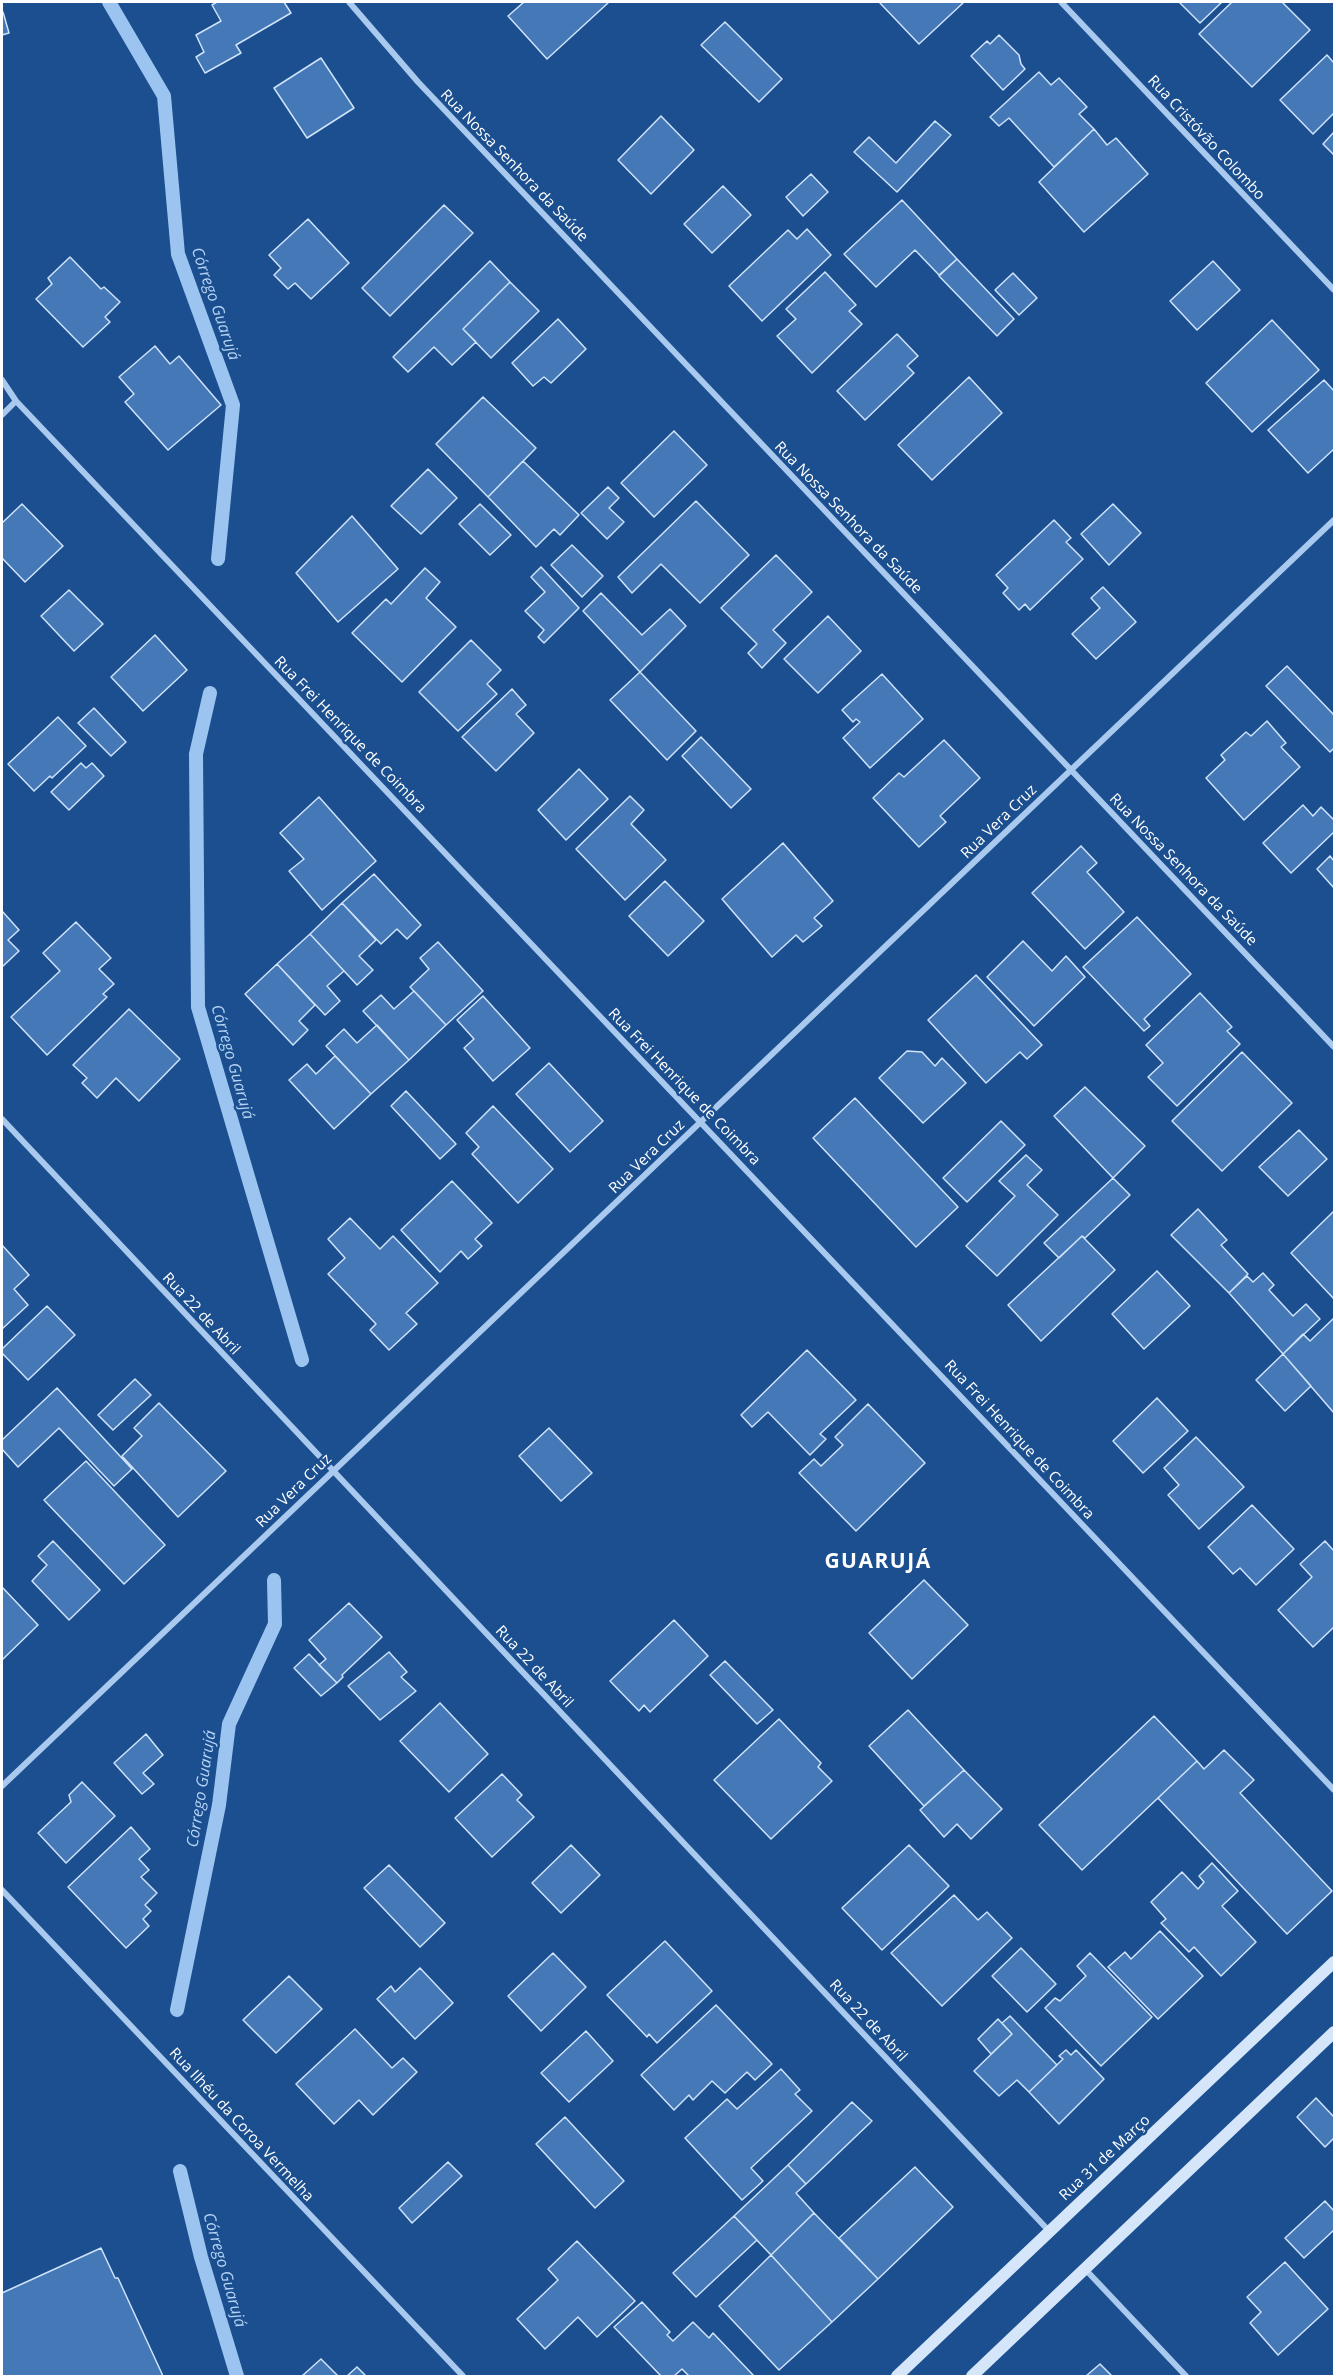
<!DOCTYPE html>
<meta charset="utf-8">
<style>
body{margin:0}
#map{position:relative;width:1336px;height:2378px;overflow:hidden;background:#1b4f8f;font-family:"Open Sans",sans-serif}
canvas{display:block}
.frame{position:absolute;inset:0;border:3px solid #fff;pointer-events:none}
</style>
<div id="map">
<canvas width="1336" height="2378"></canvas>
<div class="frame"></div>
</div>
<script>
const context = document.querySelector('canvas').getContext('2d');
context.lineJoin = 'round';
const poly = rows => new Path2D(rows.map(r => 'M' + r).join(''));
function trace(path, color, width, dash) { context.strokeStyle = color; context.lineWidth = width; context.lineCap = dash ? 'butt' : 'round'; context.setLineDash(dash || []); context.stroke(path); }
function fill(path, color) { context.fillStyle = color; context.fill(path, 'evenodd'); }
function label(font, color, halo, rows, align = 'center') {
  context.font = font + ' "Open Sans",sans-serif'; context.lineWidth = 5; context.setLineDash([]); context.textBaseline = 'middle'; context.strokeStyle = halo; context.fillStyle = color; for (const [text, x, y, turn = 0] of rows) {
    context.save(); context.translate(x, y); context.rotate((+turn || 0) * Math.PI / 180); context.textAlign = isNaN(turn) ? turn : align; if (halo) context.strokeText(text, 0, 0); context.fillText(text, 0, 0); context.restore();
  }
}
trace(poly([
 [109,2,164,96,178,254,233,405,218,559],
 [210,693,196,754,198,1007,302,1360],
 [177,2010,219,1805,229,1724,275,1624,274,1580],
 [180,2171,201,2257,237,2376]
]), '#9cc4f0', 14);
const building = poly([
 [217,2,284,2,291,13,236,45,241,53,205,73,196,57,204,52,196,35,221,21,212,5,217,2],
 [524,2,607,2,608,3,547,59,508,16,524,2],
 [879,2,962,2,963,3,919,44,879,2],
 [1179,2,1222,2,1200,23,1179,2],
 [1232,2,1282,2,1310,30,1252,87,1199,34,1232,2],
 [3,12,9,33,2,35,2,13,3,12],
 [725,22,782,79,759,102,701,45,725,22],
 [999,35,1019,55,1021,64,1025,69,1003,90,971,56,987,41,990,44,999,35],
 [1327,55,1334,63,1334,113,1313,134,1280,100,1327,55],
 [321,58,354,108,307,138,274,88,321,58],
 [1039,72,1051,85,1059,78,1087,107,1079,114,1094,129,1054,167,1009,118,999,126,990,117,1039,72],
 [661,116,694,150,651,194,618,160,661,116],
 [935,121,951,135,897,192,854,152,869,137,896,163,935,121],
 [1094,129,1107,145,1116,138,1148,174,1084,232,1039,182,1094,129],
 [1334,132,1334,155,1323,144,1334,132],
 [811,174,828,192,803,216,786,197,811,174],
 [723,186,751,215,712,253,684,224,723,186],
 [902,200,957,259,939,275,915,250,876,287,844,254,902,200],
 [444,205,473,233,390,316,362,288,444,205],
 [308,219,349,263,311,299,295,283,288,289,274,275,281,268,269,255,308,219],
 [807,229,831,255,762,321,729,286,788,230,797,239,807,229],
 [70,257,101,289,104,287,120,302,105,317,110,322,83,347,36,299,52,284,48,278,70,257],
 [957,259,1014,319,997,336,939,276,957,259],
 [490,261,510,282,463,329,476,342,452,365,434,347,408,372,393,357,490,261],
 [1213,261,1240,290,1197,330,1170,301,1213,261],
 [825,272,856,305,849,311,862,324,812,373,777,336,796,319,786,309,825,272],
 [1013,273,1037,298,1019,315,995,290,1013,273],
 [510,282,539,311,491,358,463,329,510,282],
 [558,319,586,349,551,383,544,377,533,386,512,363,558,319],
 [1272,320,1319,370,1252,432,1206,383,1272,320],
 [897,334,918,356,907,366,914,373,865,420,837,391,897,334],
 [155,346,170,364,179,356,221,405,168,450,125,402,134,394,119,377,155,346],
 [969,377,1002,413,932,480,898,445,969,377],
 [1324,380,1334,391,1334,449,1308,473,1268,430,1324,380],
 [483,397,536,448,488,497,436,444,483,397],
 [674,431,707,465,654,517,621,483,674,431],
 [523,461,579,515,560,535,554,529,536,547,488,497,523,461],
 [428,469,457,498,421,534,391,506,428,469],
 [608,487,619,498,609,508,624,522,607,539,581,513,608,487],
 [696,501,749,555,700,603,661,564,632,593,618,577,696,501],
 [22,504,63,546,25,582,2,558,2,523,22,504],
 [480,504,511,535,490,555,459,524,480,504],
 [1113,504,1141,533,1109,565,1081,534,1113,504],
 [352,516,398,569,338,622,296,573,352,516],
 [1054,520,1071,538,1066,542,1083,559,1030,610,1025,604,1019,610,1003,593,1008,588,996,575,1054,520],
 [572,545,603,576,582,597,551,565,572,545],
 [776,555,812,592,773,630,786,643,762,668,748,653,757,644,721,608,776,555],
 [541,567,579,608,544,643,538,637,544,630,525,611,545,592,531,577,541,567],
 [425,568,440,582,426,598,456,627,402,682,352,633,386,599,391,604,425,568],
 [1103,587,1136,622,1096,659,1072,634,1100,608,1091,598,1103,587],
 [69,590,103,624,74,651,41,616,69,590],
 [601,593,642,635,670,609,686,626,640,672,583,611,601,593],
 [828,616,861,651,818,693,784,659,828,616],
 [155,635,187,670,143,711,111,677,155,635],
 [471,640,501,670,487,684,497,694,458,731,419,692,471,640],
 [1287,666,1334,715,1334,748,1330,752,1266,686,1287,666],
 [640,672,696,731,667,760,610,700,640,672],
 [882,674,923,719,870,768,843,738,860,722,856,719,853,722,842,710,882,674],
 [512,689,526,705,516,714,534,733,496,771,462,737,512,689],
 [94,708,126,742,111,756,78,723,94,708],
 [58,717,86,746,52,778,50,776,34,791,8,764,58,717],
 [1267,721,1286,743,1281,747,1300,767,1244,820,1206,778,1225,760,1221,755,1246,732,1251,736,1267,721],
 [701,737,751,789,731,808,682,756,701,737],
 [944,740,980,778,940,816,946,822,919,847,873,798,899,773,904,777,944,740],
 [81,763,86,768,92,763,104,776,69,810,51,792,81,763],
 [579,769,608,799,566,840,538,810,579,769],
 [630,796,644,810,631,824,666,860,625,900,576,849,630,796],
 [319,797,376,861,322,910,289,871,304,859,280,833,319,797],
 [1303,805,1313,816,1321,807,1334,820,1334,832,1291,873,1263,843,1303,805],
 [783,843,833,901,814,918,822,926,803,942,796,935,772,957,722,899,783,843],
 [1081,846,1097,863,1087,872,1124,912,1085,949,1032,893,1081,846],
 [1330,856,1334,861,1334,888,1317,869,1330,856],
 [374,874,421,925,407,939,397,929,381,944,342,903,374,874],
 [665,881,704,921,668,956,629,916,665,881],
 [342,903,376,940,359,956,373,970,357,985,310,934,342,903],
 [2,911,19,930,8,940,19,951,2,967,2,911],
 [1137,917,1191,974,1144,1019,1150,1026,1144,1031,1083,967,1137,917],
 [76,922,111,958,99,969,114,984,103,994,107,997,47,1055,11,1017,60,971,43,953,76,922],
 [310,934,344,971,327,986,340,1001,325,1015,277,964,310,934],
 [1023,941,1052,971,1066,956,1085,977,1034,1026,987,977,1023,941],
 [438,942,483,991,446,1025,410,987,429,969,420,958,438,942],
 [277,964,315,1005,299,1021,308,1030,293,1045,245,994,277,964],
 [976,975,1042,1045,1027,1059,1020,1052,986,1083,928,1020,976,975],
 [414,991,446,1025,409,1060,363,1011,381,995,394,1009,414,991],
 [1200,993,1232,1027,1227,1031,1240,1044,1177,1106,1148,1077,1163,1063,1146,1045,1200,993],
 [483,996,530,1048,493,1081,464,1048,474,1039,457,1020,483,996],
 [129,1009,180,1059,139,1101,116,1078,97,1098,82,1083,87,1078,73,1065,129,1009],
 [377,1025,409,1060,371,1094,326,1046,344,1029,357,1043,377,1025],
 [907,1051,922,1052,935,1066,942,1058,966,1083,923,1123,879,1078,907,1051],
 [1242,1052,1292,1103,1222,1171,1172,1121,1242,1052],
 [335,1056,371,1094,334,1129,289,1080,307,1064,316,1074,335,1056],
 [549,1063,603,1121,570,1152,516,1094,549,1063],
 [1085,1087,1145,1146,1113,1178,1054,1116,1085,1087],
 [406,1091,456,1144,440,1159,391,1106,406,1091],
 [855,1098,958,1207,916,1247,813,1138,855,1098],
 [493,1106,553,1169,518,1203,472,1154,479,1147,466,1133,493,1106],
 [1001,1121,1025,1145,967,1202,943,1178,1001,1121],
 [1299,1130,1327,1159,1288,1196,1259,1167,1299,1130],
 [1026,1155,1042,1170,1027,1185,1058,1215,997,1276,966,1246,1015,1196,999,1181,1026,1155],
 [1113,1178,1130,1195,1085,1238,1082,1236,1059,1258,1044,1243,1113,1178],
 [452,1181,492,1223,475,1239,482,1246,468,1259,461,1251,440,1272,401,1230,452,1181],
 [1198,1209,1227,1240,1221,1245,1248,1274,1229,1293,1171,1235,1198,1209],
 [1334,1211,1334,1299,1291,1253,1334,1211],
 [350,1218,380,1249,393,1236,438,1283,406,1313,417,1324,389,1350,370,1330,376,1324,328,1274,345,1258,328,1239,350,1218],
 [1082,1236,1115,1270,1041,1341,1008,1305,1082,1236],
 [2,1245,29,1275,14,1289,28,1305,2,1329,2,1245],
 [1157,1271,1190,1306,1144,1349,1112,1314,1157,1271],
 [1263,1273,1274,1285,1269,1290,1293,1316,1306,1304,1320,1319,1283,1354,1229,1293,1247,1276,1253,1282,1263,1273],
 [47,1306,75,1335,28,1380,2,1353,2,1349,47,1306],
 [1334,1318,1334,1413,1283,1354,1303,1334,1310,1341,1334,1318],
 [807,1350,856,1400,820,1434,826,1439,810,1455,768,1412,752,1427,741,1415,807,1350],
 [1283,1354,1311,1386,1285,1411,1256,1380,1283,1354],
 [135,1379,151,1395,113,1430,98,1415,135,1379],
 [57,1388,132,1469,114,1486,59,1428,18,1467,2,1449,2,1440,57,1388],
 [1157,1398,1188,1431,1143,1473,1113,1441,1157,1398],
 [159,1403,226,1471,178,1517,122,1456,142,1436,134,1428,159,1403],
 [868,1404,925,1463,856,1531,799,1473,814,1459,821,1466,843,1445,835,1437,868,1404],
 [549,1428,592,1473,561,1501,519,1456,549,1428],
 [1196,1437,1244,1487,1199,1529,1168,1495,1179,1485,1164,1468,1196,1437],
 [86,1461,165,1545,124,1584,44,1500,86,1461],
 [1252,1505,1294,1549,1256,1585,1240,1568,1233,1574,1208,1547,1252,1505],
 [53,1541,100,1590,69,1620,32,1581,47,1565,38,1556,53,1541],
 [1325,1541,1334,1551,1334,1627,1313,1647,1278,1610,1312,1577,1300,1564,1325,1541],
 [924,1580,968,1625,912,1679,869,1633,924,1580],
 [2,1587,38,1625,2,1660,2,1587],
 [349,1603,382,1637,342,1675,343,1677,337,1683,319,1665,326,1659,309,1640,349,1603],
 [674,1620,708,1656,650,1712,644,1705,639,1711,610,1681,674,1620],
 [389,1652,407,1672,401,1677,416,1691,380,1720,348,1686,389,1652],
 [309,1654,337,1683,321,1696,294,1668,309,1654],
 [725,1661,773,1710,757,1724,710,1675,725,1661],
 [440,1703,488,1754,449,1792,400,1741,440,1703],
 [908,1710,964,1770,924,1806,869,1746,908,1710],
 [1154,1716,1197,1761,1082,1870,1039,1825,1154,1716],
 [779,1719,821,1763,818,1767,832,1781,771,1839,714,1780,779,1719],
 [146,1734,163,1755,143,1773,154,1784,142,1794,114,1763,146,1734],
 [1224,1750,1254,1780,1240,1793,1332,1891,1287,1934,1158,1798,1197,1761,1204,1769,1224,1750],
 [964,1770,1002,1809,971,1839,957,1824,944,1837,920,1810,964,1770],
 [502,1774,522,1795,517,1800,534,1817,492,1857,455,1818,502,1774],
 [82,1782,115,1816,66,1863,38,1833,71,1802,69,1795,82,1782],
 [131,1827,150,1849,139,1859,149,1870,141,1877,157,1893,145,1905,151,1911,143,1919,149,1926,126,1948,68,1887,131,1827],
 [571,1845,600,1875,561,1913,532,1883,571,1845],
 [909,1845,949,1886,882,1950,842,1908,909,1845],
 [1212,1863,1238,1891,1222,1906,1256,1942,1221,1976,1194,1947,1189,1952,1161,1923,1166,1919,1151,1902,1182,1872,1198,1889,1204,1882,1199,1876,1212,1863],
 [389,1865,445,1923,420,1947,364,1888,389,1865],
 [954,1895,978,1920,987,1912,1012,1938,942,2006,891,1953,954,1895],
 [1160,1931,1203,1976,1158,2019,1108,1967,1125,1952,1131,1959,1160,1931],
 [665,1941,712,1991,657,2043,649,2034,647,2037,607,1995,665,1941],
 [1021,1948,1056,1984,1027,2012,992,1976,1021,1948],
 [553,1953,586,1987,541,2031,508,1996,553,1953],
 [1090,1953,1152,2017,1101,2066,1045,2008,1055,1998,1060,2001,1086,1976,1077,1966,1090,1953],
 [420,1968,453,2003,415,2039,377,1999,391,1986,395,1992,420,1968],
 [289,1976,322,2009,276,2053,243,2020,289,1976],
 [716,2005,772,2064,755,2080,747,2072,725,2093,712,2081,693,2100,689,2095,674,2110,641,2075,716,2005],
 [1010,2016,1057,2065,1029,2092,1017,2080,999,2096,974,2071,1012,2034,1002,2023,1010,2016],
 [998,2019,1012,2034,991,2054,978,2039,998,2019],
 [355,2029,392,2068,403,2058,417,2072,373,2115,359,2100,334,2124,296,2084,355,2029],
 [586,2031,613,2061,569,2102,541,2073,586,2031],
 [1066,2050,1071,2055,1076,2050,1104,2079,1059,2124,1029,2092,1063,2059,1059,2056,1066,2050],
 [781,2069,800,2090,795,2094,812,2111,751,2168,763,2181,742,2200,685,2138,727,2099,737,2109,781,2069],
 [1316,2098,1334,2117,1334,2138,1325,2147,1297,2117,1316,2098],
 [852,2102,872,2121,806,2184,788,2165,852,2102],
 [565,2117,624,2181,595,2208,536,2144,565,2117],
 [448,2162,462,2176,412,2223,399,2208,448,2162],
 [788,2165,806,2184,796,2193,814,2213,771,2255,734,2216,788,2165],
 [915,2167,953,2207,878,2279,839,2238,915,2167],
 [1325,2201,1334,2211,1334,2230,1304,2258,1285,2238,1325,2201],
 [814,2213,878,2279,832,2322,771,2255,814,2213],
 [734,2216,757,2240,696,2297,673,2273,734,2216],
 [577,2241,635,2301,597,2337,578,2317,545,2349,517,2319,558,2280,548,2269,577,2241],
 [101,2248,115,2278,118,2278,163,2376,2,2376,2,2293,101,2248],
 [771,2255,832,2322,779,2370,719,2306,771,2255],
 [1285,2262,1328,2309,1278,2355,1250,2323,1261,2312,1247,2297,1285,2262],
 [642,2302,670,2332,667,2335,673,2341,693,2322,709,2338,713,2333,754,2376,689,2376,682,2369,674,2376,661,2376,614,2327,642,2302],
 [321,2359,338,2376,302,2376,321,2359],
 [1100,2364,1112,2376,1086,2376,1100,2364],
 [357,2367,366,2376,347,2376,357,2367]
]);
fill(building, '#4478b7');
trace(building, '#cfe3fa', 1.5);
trace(poly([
 [349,2,418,82,1334,1047],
 [1061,2,1334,290],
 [2,380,16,401,1334,1790],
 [2,415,16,401],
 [2,1119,1050,2232],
 [2,1786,1334,520],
 [2,1890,463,2376],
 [1085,2269,1186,2376]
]), '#a9c9ee', 6);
trace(poly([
 [897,2376,1334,1962],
 [972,2376,1334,2032]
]), '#d6e6fa', 12);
label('15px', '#fff', '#1b4f8f', [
 ["Rua Cristóvão Colombo",1206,138,47],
 ["Rua Nossa Senhora da Saúde",514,166,46],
 ["Rua Nossa Senhora da Saúde",848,518,46],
 ["Rua Frei Henrique de Coimbra",350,735,46],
 ["Rua Vera Cruz",999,822,-44],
 ["Rua Nossa Senhora da Saúde",1183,870,46],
 ["Rua Frei Henrique de Coimbra",684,1087,46],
 ["Rua Vera Cruz",647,1157,-44],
 ["Rua 22 de Abril",201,1314,47],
 ["Rua Frei Henrique de Coimbra",1019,1440,47],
 ["Rua Vera Cruz",294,1491,-44],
 ["Rua 22 de Abril",534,1667,47],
 ["Rua 22 de Abril",868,2021,47],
 ["Rua Ilhéu da Coroa Vermelha",241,2125,47],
 ["Rua 31 de Março",1105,2158,-43]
]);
label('italic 16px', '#b5d3f5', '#1b4f8f', [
 ["Córrego Guarujá",215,304,71],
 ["Córrego Guarujá",232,1062,74],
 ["Córrego Guarujá",202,1789,-81],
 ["Córrego Guarujá",224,2270,74]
]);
context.letterSpacing = '1.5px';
label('bold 21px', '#fff', '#1b4f8f', [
 ["GUARUJÁ",878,1562]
]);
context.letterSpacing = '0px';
</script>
